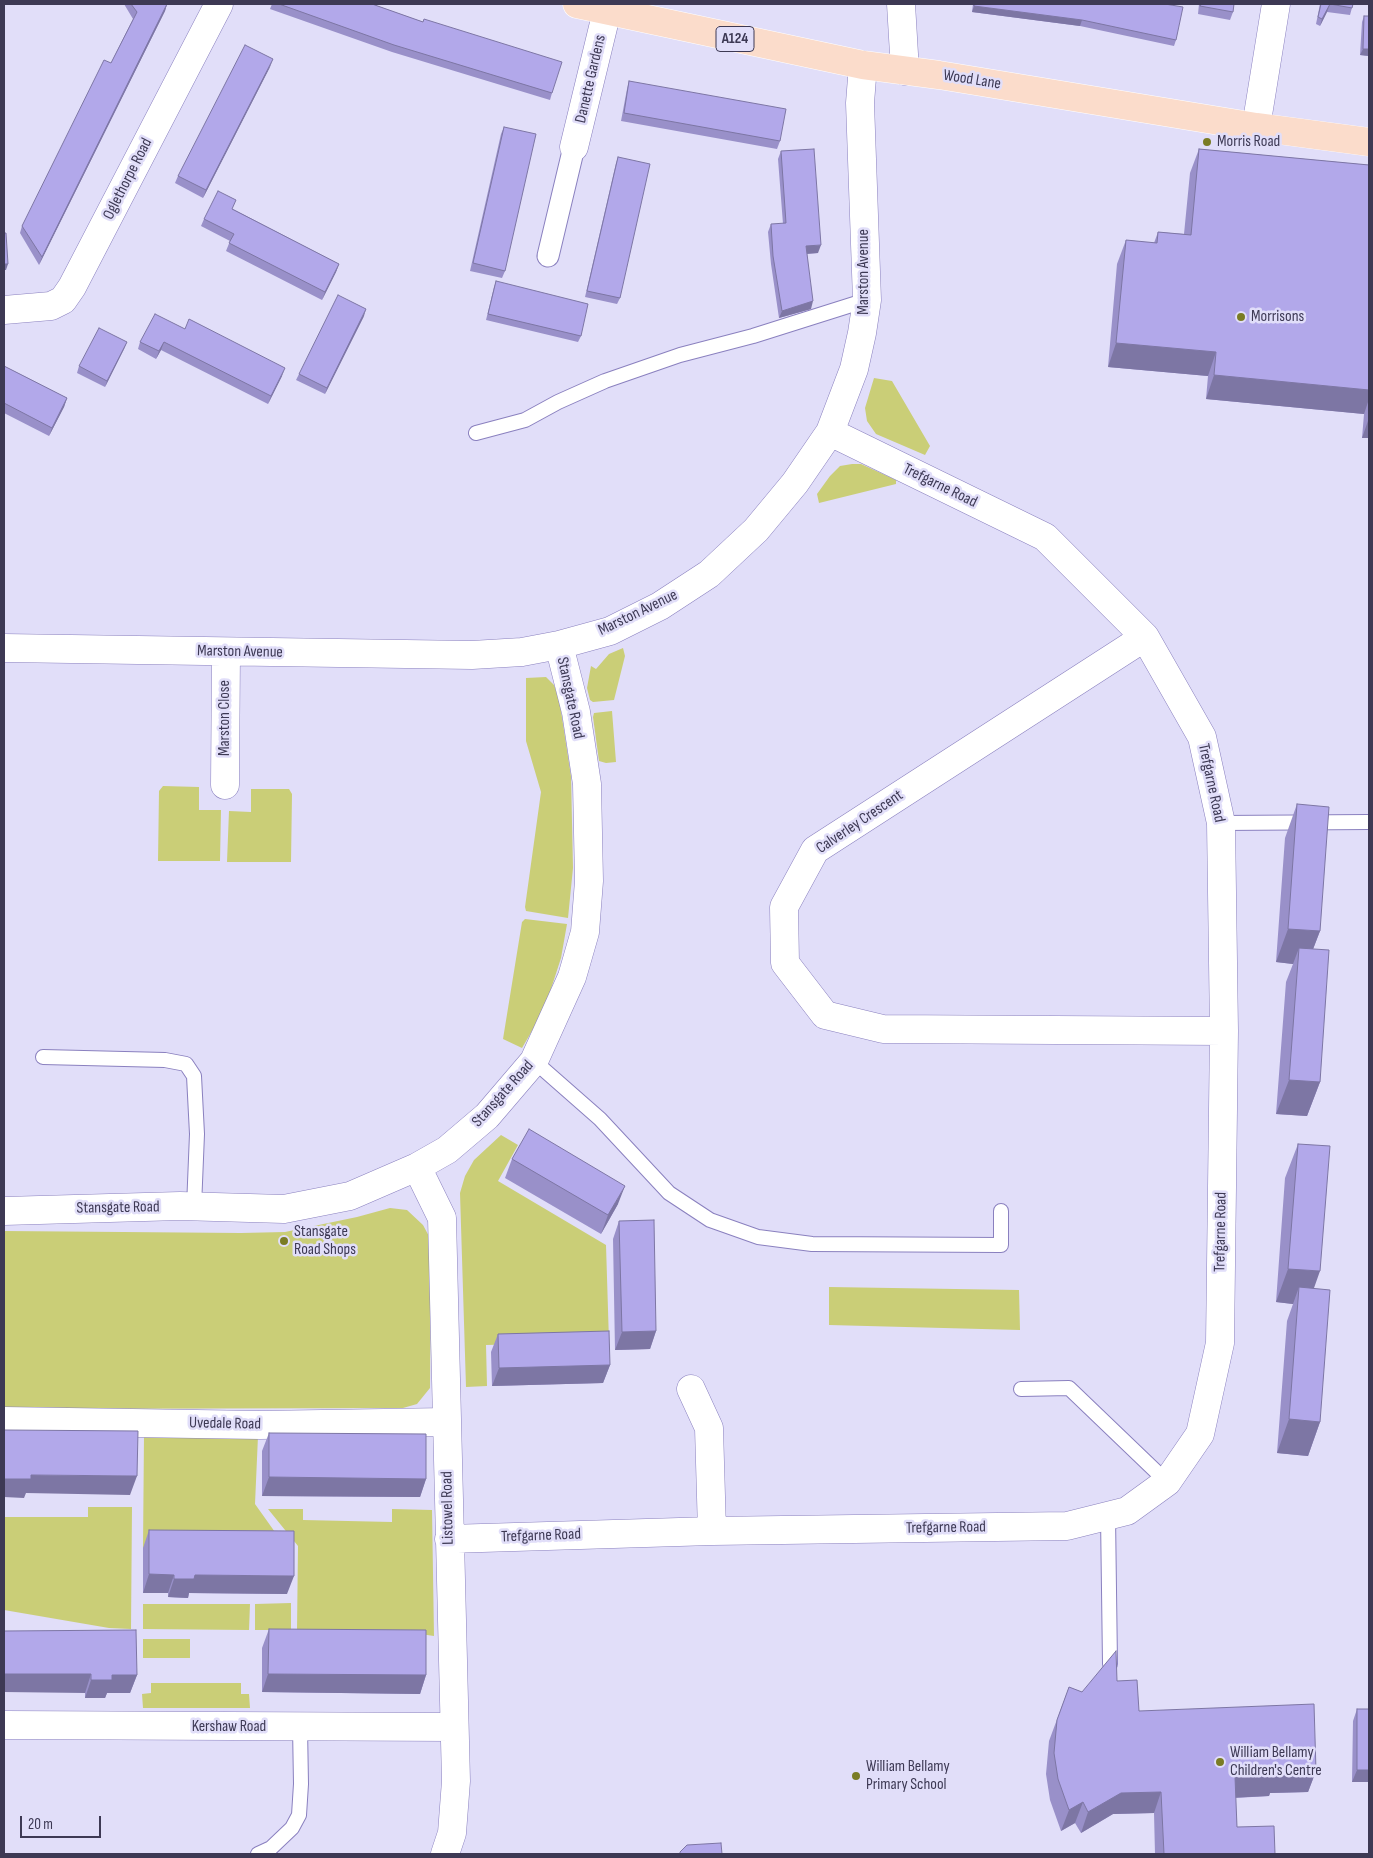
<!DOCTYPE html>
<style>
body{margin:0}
#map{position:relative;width:1373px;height:1858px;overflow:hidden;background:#e1def9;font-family:"Sofia Sans Condensed",sans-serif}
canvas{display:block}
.frame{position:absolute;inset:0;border:5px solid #3d3954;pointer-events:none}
.scale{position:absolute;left:20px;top:1816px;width:81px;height:22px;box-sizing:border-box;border:2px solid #3d3954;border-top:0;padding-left:6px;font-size:15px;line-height:18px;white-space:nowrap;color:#3d3954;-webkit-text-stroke:4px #e1def9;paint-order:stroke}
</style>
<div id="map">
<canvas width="1373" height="1858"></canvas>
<div class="frame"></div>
<div class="scale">20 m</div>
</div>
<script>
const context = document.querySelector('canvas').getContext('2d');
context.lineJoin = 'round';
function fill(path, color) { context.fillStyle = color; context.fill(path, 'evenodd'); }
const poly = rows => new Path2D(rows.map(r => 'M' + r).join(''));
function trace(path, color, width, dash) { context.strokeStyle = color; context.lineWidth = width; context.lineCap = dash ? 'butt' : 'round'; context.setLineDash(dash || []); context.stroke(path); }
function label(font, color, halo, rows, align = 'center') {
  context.font = font + ' "Sofia Sans Condensed",sans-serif'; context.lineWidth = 5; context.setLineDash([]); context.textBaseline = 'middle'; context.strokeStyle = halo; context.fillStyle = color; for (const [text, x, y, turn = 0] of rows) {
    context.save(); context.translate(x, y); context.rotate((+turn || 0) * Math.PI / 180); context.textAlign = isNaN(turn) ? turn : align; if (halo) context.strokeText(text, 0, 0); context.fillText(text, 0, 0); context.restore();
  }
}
fill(poly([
 [874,378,892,381,930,446,925,455,876,434,867,421,865,408],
 [852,464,861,464,896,480,896,484,819,503,817,494,830,476,840,466],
 [623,648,625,656,614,700,593,702,590,700,587,688,591,666,596,669,609,654],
 [546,677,554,685,559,698,571,776,573,868,568,918,526,911,525,907,541,792,526,741,526,678],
 [612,711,616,762,606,763,599,761,593,717,594,713],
 [163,786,199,787,199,810,221,810,220,861,158,861,159,791],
 [251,789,289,789,292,794,291,862,227,862,229,811,251,812],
 [525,919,567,924,561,958,550,992,536,1024,522,1048,503,1039,522,922],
 [501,1135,518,1145,498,1181,606,1245,609,1342,486,1345,487,1386,466,1387,460,1193,465,1176,474,1160],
 [390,1208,407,1210,423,1225,431,1240,430,1388,417,1404,403,1408,4,1409,4,1231,241,1233,285,1232,357,1217],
 [829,1287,1019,1290,1020,1330,829,1325],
 [144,1435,258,1436,255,1504,287,1549,143,1548],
 [88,1507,132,1507,131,1629,109,1628,4,1610,4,1517,88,1517],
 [268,1509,303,1509,303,1520,392,1522,392,1509,432,1510,434,1636,393,1630,297,1630,298,1546],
 [291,1603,291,1630,255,1630,255,1604],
 [143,1604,250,1604,249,1630,143,1629],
 [143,1639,190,1639,190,1658,143,1658],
 [151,1683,241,1683,241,1694,249,1694,250,1708,143,1708,142,1694,151,1693]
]), '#cace77');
const service = poly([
 [476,433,525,420,558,402,605,381,680,355,753,336,867,300],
 [1221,823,1369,822],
 [43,1057,165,1060,186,1064,194,1076,197,1134,194,1207],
 [534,1061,600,1119,669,1193,710,1220,758,1237,812,1244,1001,1245,1001,1211],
 [1021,1389,1069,1388,1167,1482],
 [1108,1516,1110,1664],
 [258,1854,271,1848,292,1828,299,1815,301,1784,300,1727]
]);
const pedestrian = poly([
 [548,256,574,147]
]);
const minor = poly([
 [901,4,905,71],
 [1256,127,1276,4],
 [574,147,607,11],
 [4,310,51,306,63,300,72,287,219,4],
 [1145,637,815,850,784,907,785,963,825,1015,883,1029,1224,1031],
 [4,648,472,655,522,652,559,645,610,631,660,606,709,574,756,530,795,483,830,432,854,369,862,333,867,300,860,103,863,65],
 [225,785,226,652],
 [417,1167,442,1218,456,1781,452,1833,445,1854],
 [4,1211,180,1206,284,1209,350,1196,417,1167,447,1150,487,1116,534,1061,572,977,585,932,589,881,587,784,576,712,559,645],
 [691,1389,709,1428,712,1531],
 [4,1421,260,1425,446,1422],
 [449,1539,712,1531,1067,1526,1127,1511,1167,1482,1200,1434,1220,1343,1224,1031,1221,823,1202,737,1145,637,1045,537,830,432],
 [4,1725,453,1727]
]);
const primary = poly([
 [577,4,863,65,939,75,1256,127,1369,142]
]);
trace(service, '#8a80bf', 16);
trace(pedestrian, '#8a80bf', 23);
trace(minor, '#8a80bf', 29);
trace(primary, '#fff', 29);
trace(service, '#fff', 14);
trace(pedestrian, '#fff', 21);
trace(minor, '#fff', 28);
trace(primary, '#fbdccb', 28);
fill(poly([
 [124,4,167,4,165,11,39,265,20,233,22,226,111,63,133,19],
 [272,4,372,4,423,22,552,93,550,100,392,52,270,9],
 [973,4,1165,4,1176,40,1174,46,1080,26,972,12],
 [1199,4,1234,4,1233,12,1230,20,1198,14],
 [1320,4,1353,4,1350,15,1327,12,1320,26,1316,24],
 [1364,16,1369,16,1369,56,1360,55,1362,22],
 [270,67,203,198,175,183,178,176],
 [629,81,780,141,777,149,621,121,627,89],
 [504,127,505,271,502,278,470,271,501,134],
 [1199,149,1369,165,1369,438,1362,438,1364,414,1206,399,1208,376,1108,367,1117,264,1126,240,1154,243,1158,232,1184,234,1190,173],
 [781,151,818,253,807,254,811,309,779,318,771,264,768,232,771,224,783,224,778,159],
 [618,157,620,298,617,304,585,297,616,163],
 [233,209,339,264,336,272,322,300,226,251,230,241,201,226,204,219],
 [496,281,581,336,578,342,486,320,494,287],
 [364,316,325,394,296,380,299,374],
 [185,329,282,376,268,404,161,350,156,359,138,349,140,342],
 [127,342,124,349,105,387,77,373,79,366],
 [4,366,67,398,64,407,49,436,4,413],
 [1297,804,1320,931,1313,949,1320,1082,1307,1116,1276,1114,1286,982,1293,964,1276,962,1285,838],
 [1298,1144,1314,1289,1320,1422,1308,1456,1277,1453,1287,1321,1293,1304,1276,1302,1285,1178],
 [512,1159,618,1204,601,1234,505,1178],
 [619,1221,656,1331,650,1349,615,1350,613,1239],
 [498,1334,610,1365,603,1383,492,1386,491,1352],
 [269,1433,426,1479,420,1497,262,1496,262,1451],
 [149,1530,287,1594,189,1593,188,1598,168,1597,168,1593,143,1593,143,1548],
 [269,1629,426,1675,420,1694,262,1692,262,1648],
 [4,1631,137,1675,130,1693,107,1693,105,1698,85,1698,85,1693],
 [1117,1681,1139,1711,1316,1771,1308,1792,1270,1793,1269,1796,1235,1798,1237,1827,1275,1854,1155,1854,1154,1813,1113,1814,1081,1833,1075,1823,1061,1831,1050,1800,1046,1774,1049,1741,1069,1687,1082,1692],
 [1357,1709,1369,1709,1369,1782,1352,1782,1353,1721]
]), '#9990c9');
fill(poly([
 [167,4,165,11,39,265,42,257],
 [1330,4,1327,12,1320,26,1322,19],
 [974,6,1082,20,1080,26,972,12],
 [1363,49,1369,49,1369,56,1360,55],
 [273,59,270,67,203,198,206,190],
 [821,245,818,253,803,254,806,246],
 [4,264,8,264,6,270,4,270],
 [339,264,336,272,322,300,325,292],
 [813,301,811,309,779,318,782,311],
 [366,309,364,316,325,394,327,388],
 [127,342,124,349,105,387,107,381],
 [164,342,161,350,156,359,159,351],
 [1116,343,1216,352,1208,376,1108,367],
 [285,368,282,376,268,404,271,396],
 [1214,375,1369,390,1369,399,1364,414,1206,399],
 [67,398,64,407,49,436,52,428],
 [1369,418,1369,438,1362,438],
 [1288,929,1320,931,1307,965,1299,948,1293,964,1276,962],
 [1289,1080,1320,1082,1307,1116,1276,1114],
 [625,1186,618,1204,601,1234,608,1215],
 [1288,1269,1320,1271,1308,1305,1299,1287,1293,1304,1276,1302],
 [656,1331,650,1349,615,1350,622,1332],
 [610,1365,603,1383,492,1386,499,1368],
 [1289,1419,1320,1422,1308,1456,1277,1453],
 [31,1475,137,1476,130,1495,26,1493,24,1498,4,1497,4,1479],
 [269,1477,426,1479,420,1497,262,1496],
 [149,1574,174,1575,168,1593,143,1593],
 [195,1575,294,1576,287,1594,189,1593,188,1598,168,1597,174,1579],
 [4,1674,91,1674,85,1693,4,1692],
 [268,1674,426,1675,420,1694,262,1692],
 [112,1675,137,1675,130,1693,107,1693,105,1698,85,1698,91,1680],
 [1357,1770,1369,1770,1369,1782,1352,1782],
 [1316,1771,1308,1792,1270,1793,1269,1796,1227,1798,1235,1777,1277,1772],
 [1161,1792,1154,1813,1113,1814,1081,1833,1088,1812,1121,1793],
 [1083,1802,1075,1823,1061,1831,1069,1810]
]), '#7d76a4');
const building = poly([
 [131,4,167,4,42,257,22,226,104,60,111,63,137,12,131,4],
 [279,4,372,4,423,22,424,19,562,62,552,93,394,45,279,4],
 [974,4,1165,4,1183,7,1176,40,1082,20,974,6,974,4],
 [1201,4,1234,4,1233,12,1200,6,1201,4],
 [1321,4,1353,4,1352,8,1330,4,1322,19,1318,17,1321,4],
 [1364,16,1369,16,1369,49,1363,49,1364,16],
 [245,45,273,59,206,190,178,176,245,45],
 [629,81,786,109,780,141,624,113,629,81],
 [504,127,536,134,505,271,473,263,504,127],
 [814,149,821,245,806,246,813,301,782,311,773,256,771,224,786,223,781,151,814,149],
 [1199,149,1369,165,1369,390,1214,375,1216,352,1116,343,1126,240,1157,243,1158,232,1191,235,1199,149],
 [618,157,650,164,620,298,587,291,618,157],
 [218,191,236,200,232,209,339,264,325,292,229,243,234,234,204,219,218,191],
 [4,233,6,233,8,264,4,264,4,233],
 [496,281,588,304,581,336,488,314,496,281],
 [338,295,366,309,327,388,299,374,338,295],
 [155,314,185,329,189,319,285,368,271,396,164,342,159,351,140,342,155,314],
 [99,328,127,342,107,381,79,366,99,328],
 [4,366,67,398,52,428,4,403,4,366],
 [1297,804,1329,807,1320,931,1288,929,1297,804],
 [1299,948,1329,950,1320,1082,1289,1080,1299,948],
 [529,1129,625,1186,608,1215,512,1159,529,1129],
 [1298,1144,1330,1146,1320,1271,1288,1269,1298,1144],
 [654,1220,656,1331,622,1332,619,1221,654,1220],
 [1299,1287,1330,1290,1320,1422,1289,1419,1299,1287],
 [609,1331,610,1365,499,1368,498,1334,609,1331],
 [4,1430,138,1431,137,1476,31,1475,31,1479,4,1479,4,1430],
 [269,1433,426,1434,426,1479,269,1477,269,1433],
 [149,1530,294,1531,294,1576,195,1575,194,1579,174,1579,174,1575,149,1574,149,1530],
 [269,1629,426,1630,426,1675,268,1674,269,1629],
 [136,1630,137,1675,112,1675,112,1680,91,1680,91,1674,4,1674,4,1631,136,1630],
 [1116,1651,1117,1681,1137,1680,1139,1711,1314,1704,1316,1771,1277,1772,1277,1775,1235,1777,1237,1827,1274,1826,1275,1854,1164,1854,1161,1792,1121,1793,1088,1812,1083,1802,1069,1810,1058,1779,1054,1753,1057,1720,1069,1687,1082,1692,1116,1651],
 [1357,1709,1369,1709,1369,1770,1357,1770,1357,1709],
 [721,1843,722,1854,680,1854,680,1852,687,1845,721,1843]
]);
fill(building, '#b2a8ea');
trace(building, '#7d76a4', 1);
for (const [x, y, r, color] of [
 [1207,142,5,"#7a7c24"],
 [1241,317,5,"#7a7c24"],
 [284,1241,5,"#7a7c24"],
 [1220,1762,5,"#7a7c24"],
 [856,1776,5,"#7a7c24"]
]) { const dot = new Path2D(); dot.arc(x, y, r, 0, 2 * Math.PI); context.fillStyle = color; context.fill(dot); trace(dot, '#e1def9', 2); }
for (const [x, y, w] of [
 [735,39,38]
]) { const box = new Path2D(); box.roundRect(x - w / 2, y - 12.5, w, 25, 4); context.fillStyle = '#e1def9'; context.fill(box); trace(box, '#3d3954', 1); }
label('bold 15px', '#3d3954', null, [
 ["A124",735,39]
]);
label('16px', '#3d3954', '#e1def9', [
 ["Danette Gardens",591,79,-77],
 ["Wood Lane",972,80,9],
 ["Oglethorpe Road",128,179,-63],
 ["Marston Avenue",864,272,-90],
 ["Trefgarne Road",940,486,26],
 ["Marston Avenue",638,613,-26],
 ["Marston Avenue",240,652,1],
 ["Stansgate Road",570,698,78],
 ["Marston Close",225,718,-90],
 ["Trefgarne Road",1211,783,78],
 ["Calverley Crescent",860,822,-34],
 ["Stansgate Road",503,1094,-48],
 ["Stansgate Road",118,1208,-1],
 ["Trefgarne Road",1221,1232,-89],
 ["Uvedale Road",225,1424,1],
 ["Listowel Road",448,1508,-91],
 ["Trefgarne Road",946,1528,-1],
 ["Trefgarne Road",541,1536,-2],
 ["Kershaw Road",229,1727]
]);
label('16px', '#3d3954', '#e1def9', [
 ["Morris Road",1217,142],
 ["Morrisons",1251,317],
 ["Stansgate",294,1232],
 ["Road Shops",294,1250],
 ["William Bellamy",1230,1753],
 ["Children's Centre",1230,1771],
 ["William Bellamy",866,1767],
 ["Primary School",866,1785]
], 'left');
</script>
